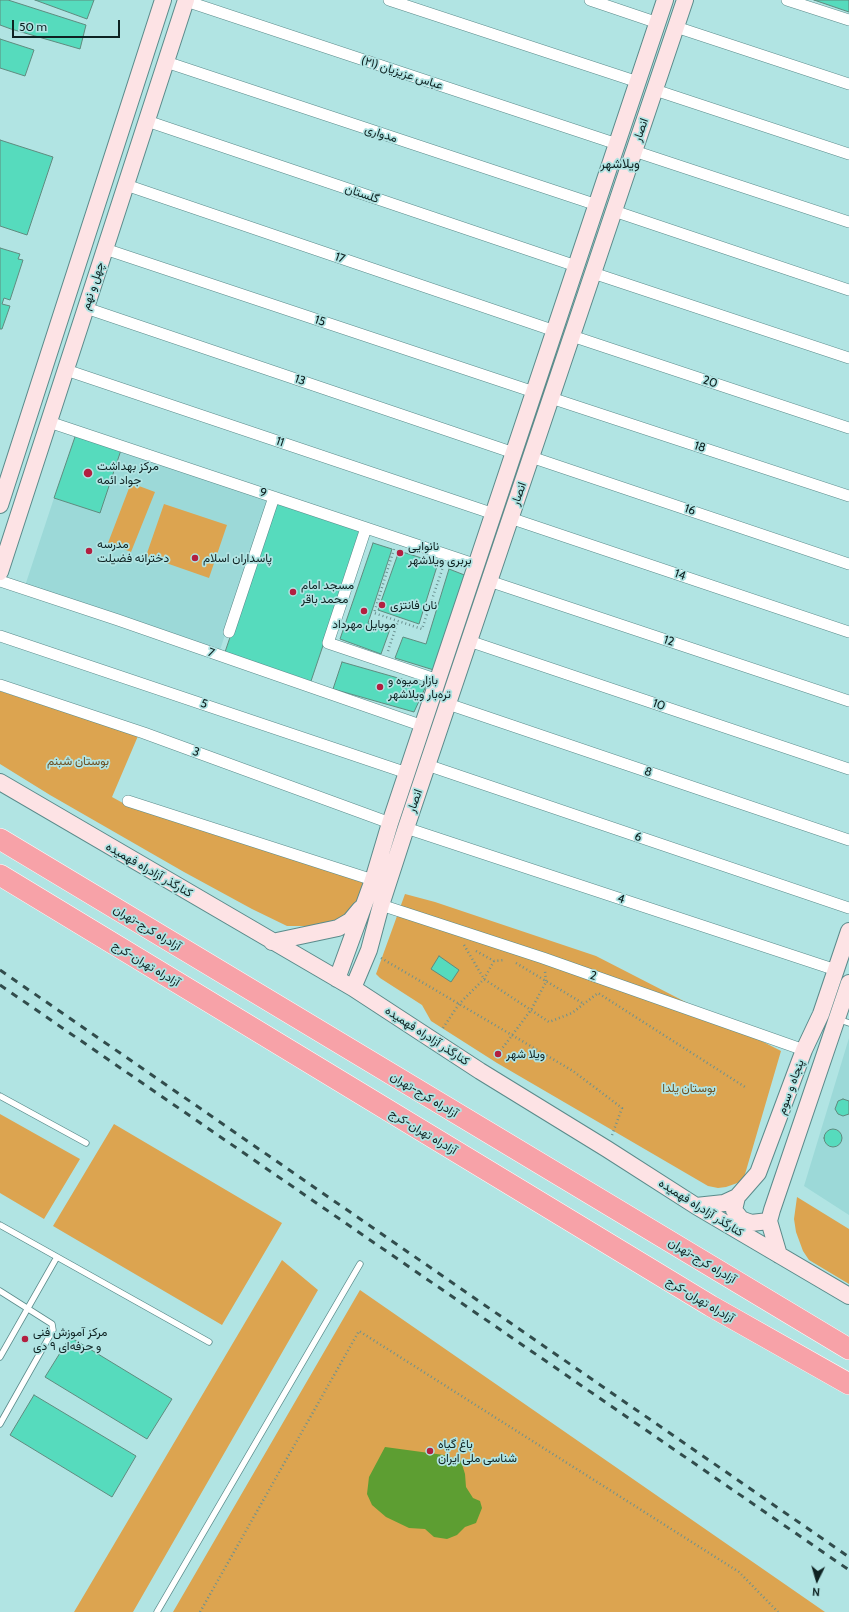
<!DOCTYPE html>
<meta charset="utf-8">
<style>
body{margin:0}
#map{position:relative;width:849px;height:1612px;overflow:hidden;background:#b1e4e3;font-family:Cabin,sans-serif}
canvas{display:block}
.north{position:absolute;left:797px;top:1560px;width:40px;height:40px;-webkit-text-stroke:3px #b1e4e3;paint-order:stroke;rotate:185deg;font-size:11px;font-weight:700;line-height:16px;text-align:center;color:#0e2222}
.north::after{content:'';display:block;margin:auto;width:14px;height:18px;background:#0e2222;clip-path:polygon(50% 0,100% 100%,50% 72%,0 100%)}
.scale{position:absolute;left:12px;top:20px;width:108px;height:18px;box-sizing:border-box;border:2px solid #0e2222;border-top:0;padding-left:5px;font-size:12px;line-height:14px;white-space:nowrap;color:#0e2222;-webkit-text-stroke:3px #b1e4e3;paint-order:stroke}
</style>
<div id="map">
<canvas width="849" height="1612"></canvas>
<div class="north">N</div>
<div class="scale">50 m</div>
</div>
<script>
const context = document.querySelector('canvas').getContext('2d');
context.lineJoin = 'round';
function fill(path, color) { context.fillStyle = color; context.fill(path, 'evenodd'); }
const poly = rows => new Path2D(rows.map(r => 'M' + r).join(''));
function trace(path, color, width, dash) { context.strokeStyle = color; context.lineWidth = width; context.lineCap = dash ? 'butt' : 'round'; context.setLineDash(dash || []); context.stroke(path); }
function label(font, color, halo, rows, align = 'center') {
  context.font = font + ' Cabin,Vazirmatn,sans-serif'; context.lineWidth = 3.5; context.setLineDash([]); context.textBaseline = 'middle'; context.strokeStyle = halo; context.fillStyle = color; for (const [text, x, y, turn = 0] of rows) {
    context.save(); context.translate(x, y); context.rotate((+turn || 0) * Math.PI / 180); context.textAlign = isNaN(turn) ? turn : align; if (halo) context.strokeText(text, 0, 0); context.fillText(text, 0, 0); context.restore();
  }
}
fill(poly([
 [122,447,271,496,218,656,24,589,54,498],
 [849,1038,849,1215,804,1186]
]), '#9cd9d8');
fill(poly([
 [131,483,155,492,131,552,108,543],
 [164,504,227,525,209,578,146,556],
 [0,691,138,736,112,797,132,808,366,883,356,904,346,915,332,922,313,926,287,926,252,909,184,872,50,795,0,764],
 [405,894,435,902,596,956,781,1051,743,1181,726,1187,718,1188,708,1186,497,1063,431,1021,422,1005,380,978,376,974],
 [0,1114,80,1159,44,1219,0,1193],
 [114,1124,282,1223,222,1325,53,1226],
 [797,1197,849,1229,849,1284,809,1260,803,1251,796,1232,794,1219],
 [282,1260,318,1290,133,1612,74,1612],
 [360,1290,825,1612,173,1612]
]), '#dca450');
fill(poly([
 [385,1447,444,1455,461,1461,465,1474,466,1487,473,1498,480,1501,482,1508,476,1523,465,1527,457,1535,447,1539,434,1537,425,1529,409,1528,386,1517,372,1505,367,1494,369,1477]
]), '#5d9e32');
const building = poly([
 [0,0,8,0,86,25,80,49,11,29,0,25,0,0],
 [35,0,94,0,87,19,35,0],
 [814,0,849,0,849,12,814,0],
 [0,39,34,50,25,76,0,68,0,39],
 [0,140,53,157,27,235,0,226,0,140],
 [0,248,20,254,18,259,23,260,10,300,4,298,2,304,10,306,2,329,0,329,0,248],
 [77,431,122,447,100,513,54,498,77,431],
 [277,498,363,527,309,687,223,658,277,498],
 [373,543,392,549,368,623,390,629,381,654,340,639,373,543],
 [399,551,438,563,419,624,378,610,399,551],
 [449,569,467,576,437,671,395,658,403,637,426,644,449,569],
 [342,662,426,686,414,712,333,689,342,662],
 [439,956,459,970,451,982,431,969,439,956],
 [843,1099,849,1101,849,1114,843,1116,838,1114,835,1109,838,1101,843,1099],
 '824 1138a9 9 0 1 1 18 0a9 9 0 1 1-18 0Z',
 [70,1337,172,1399,147,1439,45,1377,70,1337],
 [34,1395,136,1456,112,1497,10,1435,34,1395]
]);
fill(building, '#56dbbd');
trace(building, '#5f8b7f', 1);
const lane = poly([
 [837,1019,849,1023],
 [0,1096,86,1143],
 [0,1225,209,1342],
 [0,1291,52,1324,53,1330,0,1424],
 [0,1357,57,1257],
 [157,1612,360,1264]
]);
const street = poly([
 [389,0,638,82],
 [590,0,658,23],
 [787,0,849,20],
 [186,1,617,144],
 [676,27,849,84],
 [166,62,597,205],
 [655,90,849,154],
 [147,121,576,266],
 [634,151,849,222],
 [126,185,555,331],
 [614,211,849,290],
 [105,249,534,392],
 [593,273,849,358],
 [86,308,514,453],
 [572,336,849,428],
 [66,370,494,514],
 [551,398,849,496],
 [49,422,477,565],
 [531,457,849,564],
 [510,518,849,632],
 [366,528,328,643,438,680],
 [0,581,118,620,423,726],
 [489,581,849,701],
 [229,632,274,497],
 [0,636,407,773],
 [469,641,849,769],
 [0,685,144,733,390,823],
 [448,704,849,840],
 [427,765,849,908],
 [128,801,373,880],
 [406,828,836,970],
 [381,905,543,958,804,1050]
]);
const secondary = poly([
 [0,505,163,0],
 [0,572,186,0],
 [0,782,353,988,480,1071,607,1149,696,1206,849,1296],
 [272,942,338,928,350,921,360,909],
 [337,979,373,880,390,823,665,0],
 [353,988,369,950,381,905,406,828,685,0],
 [737,1197,734,1210,741,1219,751,1223,769,1221],
 [696,1206,724,1203,737,1197,758,1173,804,1050,821,1014,849,931],
 [779,1255,769,1221,772,1210,849,983]
]);
const highway = poly([
 [0,839,849,1349],
 [0,875,711,1306,849,1384]
]);
trace(lane, '#5b8b8b', 7);
trace(street, '#5b8b8b', 12);
trace(secondary, '#5b8b8b', 18);
trace(highway, '#fff', 22);
trace(poly([
 [394,549,374,613,422,629,443,567],
 [388,651,398,621],
 [464,945,484,979,549,1022,572,1013,598,993,745,1087],
 [476,951,494,961,505,960],
 [381,958,573,1071,622,1108,612,1135],
 [516,963,584,1004],
 [443,1028,459,1004,484,979,494,961],
 [498,1054,531,1010,546,982,545,971],
 [200,1612,359,1331,739,1572,778,1612]
]), '#6b9190', 2.5, [1, 3]);
trace(lane, '#fff', 5.5);
trace(street, '#fff', 11);
trace(secondary, '#fde3e5', 16);
trace(highway, '#f7a2a8', 21);
trace(poly([
 [0,970,849,1557],
 [0,985,849,1570]
]), '#314c4c', 3, [7, 7]);
for (const [x, y, r, color] of [
 [88,473,5,"#b21f40"],
 [89,551,4,"#b21f40"],
 [400,553,4,"#b21f40"],
 [195,558,4,"#b21f40"],
 [293,592,4,"#b21f40"],
 [382,605,4,"#b21f40"],
 [364,611,4,"#b21f40"],
 [380,687,4,"#b21f40"],
 [498,1054,4,"#b21f40"],
 [25,1339,4,"#b21f40"],
 [430,1451,4,"#b21f40"]
]) { const dot = new Path2D(); dot.arc(x, y, r, 0, 2 * Math.PI); context.fillStyle = color; context.fill(dot); trace(dot, '#b1e4e3', 1.5); }
label('12px', '#0e2222', '#b1e4e3', [
 ["عباس عزیزیان (۲۱)",402,73,18],
 ["انصار",641,130,-71],
 ["مدواری",381,134,18],
 ["گلستان",362,194,19],
 ["17",340,258,19],
 ["چهل و نهم",93,286,-72],
 ["15",320,321,18],
 ["13",300,380,19],
 ["20",710,382,18],
 ["11",280,442,19],
 ["18",700,447,18],
 ["9",263,493,18],
 ["انصار",519,494,-71],
 ["16",690,510,19],
 ["14",680,575,19],
 ["12",669,641,18],
 ["7",211,653,20],
 ["5",204,704,19],
 ["10",659,705,19],
 ["3",196,752,20],
 ["8",648,772,19],
 ["انصار",415,801,-71],
 ["6",638,837,19],
 ["کنارگذر آزادراه فهمیده",149,870,30],
 ["4",621,899,18],
 ["آزادراه کرج-تهران",147,928,31],
 ["آزادراه تهران-کرج",146,964,31],
 ["2",593,976,19],
 ["کنارگذر آزادراه فهمیده",427,1036,33],
 ["پنجاه و سوم",791,1087,-70],
 ["آزادراه کرج-تهران",424,1095,31],
 ["آزادراه تهران-کرج",423,1132,31],
 ["کنارگذر آزادراه فهمیده",701,1208,32],
 ["آزادراه کرج-تهران",702,1261,31],
 ["آزادراه تهران-کرج",700,1300,31]
]);
label('12px', '#0e2222', '#b1e4e3', [
 ["مرکز بهداشت",97,466],
 ["جواد ائمه",97,480],
 ["مدرسه",97,544],
 ["دخترانه فضیلت",97,558],
 ["نانوایی",408,546],
 ["بربری ویلاشهر",408,560],
 ["پاسداران اسلام",203,558],
 ["مسجد امام",301,585],
 ["محمد باقر",301,599],
 ["نان فانتزی",390,605],
 ["موبایل مهرداد",364,624,"center"],
 ["بازار میوه و",388,680],
 ["تره‌بار ویلاشهر",388,694],
 ["ویلا شهر",506,1054],
 ["مرکز آموزش فنی",33,1332],
 ["و حرفه‌ای ۹ دی",33,1346],
 ["باغ گیاه‌",438,1444],
 ["شناسی ملی ایران",438,1458]
], 'left');
label('12px', '#6c4e20', '#b1e4e3', [
 ["بوستان شبنم",78,761],
 ["بوستان یلدا",689,1088]
]);
label('13px', '#0e2222', '#b1e4e3', [
 ["ویلاشهر",620,164]
]);
</script>
